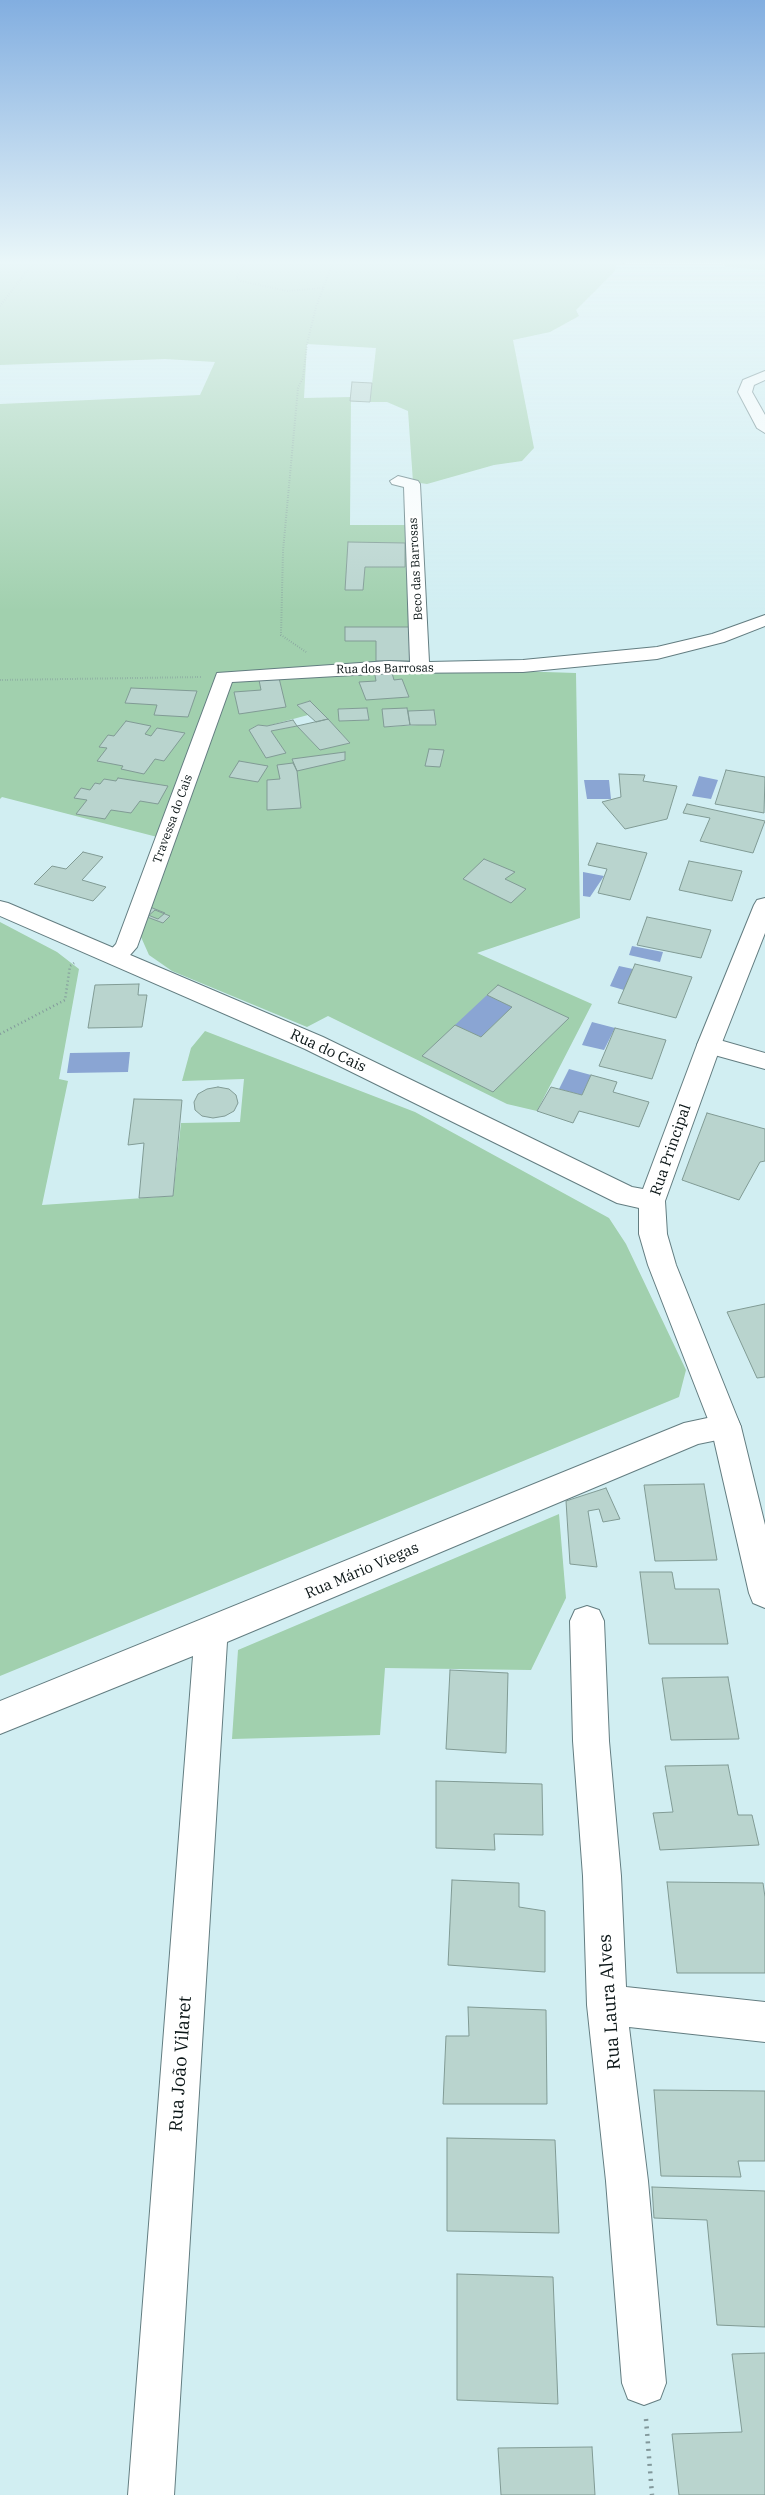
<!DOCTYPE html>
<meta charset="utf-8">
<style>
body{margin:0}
canvas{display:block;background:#d1eef2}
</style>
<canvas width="765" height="2495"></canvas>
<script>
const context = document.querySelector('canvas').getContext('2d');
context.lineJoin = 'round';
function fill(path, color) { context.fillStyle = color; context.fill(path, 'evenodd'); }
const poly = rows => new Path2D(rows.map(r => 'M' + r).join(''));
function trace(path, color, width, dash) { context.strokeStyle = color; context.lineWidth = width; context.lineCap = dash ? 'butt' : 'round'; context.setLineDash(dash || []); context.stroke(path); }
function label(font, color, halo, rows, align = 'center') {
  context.font = font + ' "IBM Plex Serif",serif'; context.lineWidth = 5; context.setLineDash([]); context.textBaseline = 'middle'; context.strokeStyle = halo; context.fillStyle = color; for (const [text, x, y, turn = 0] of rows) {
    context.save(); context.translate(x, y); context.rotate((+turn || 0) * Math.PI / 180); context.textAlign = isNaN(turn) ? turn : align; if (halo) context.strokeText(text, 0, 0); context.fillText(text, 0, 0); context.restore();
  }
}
fill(poly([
 [0,262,635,262,617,264,614,272,576,310,579,316,550,332,513,340,534,448,522,461,494,465,427,484,413,482,408,411,387,402,370,402,376,348,307,344,304,398,351,397,350,525,415,525,420,668,576,673,580,918,477,953,592,1004,537,1111,507,1104,328,1016,307,1027,172,971,149,955,141,937,165,839,2,797,0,799,0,404,200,395,215,362,165,359,0,365],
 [310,701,350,743,320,749,297,726,271,731,285,753,267,757,249,730,258,725,267,726,308,715,297,705],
 [367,708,369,720,339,721,339,709],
 [406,708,408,711,434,710,436,724,384,727],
 [721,262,765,262,765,270,726,267],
 [0,922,57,952,79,969,59,1079,68,1081,42,1205,173,1196,181,1123,240,1122,244,1079,182,1081,191,1048,205,1031,415,1112,609,1218,626,1244,686,1370,679,1397,0,1676],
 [559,1514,566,1598,531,1670,385,1668,380,1735,232,1739,238,1650]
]), '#a1d0ae');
fill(poly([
 [699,776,718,780,711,799,692,796],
 [584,780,609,780,611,799,587,799],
 [583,872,604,876,590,897,583,896],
 [632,946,663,952,660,962,629,955],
 [619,966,633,969,624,990,610,986],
 [487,995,512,1007,481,1037,455,1025],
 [592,1022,615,1028,604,1050,582,1045],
 [130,1052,128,1072,67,1073,70,1053],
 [569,1069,591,1075,582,1095,559,1089]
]), '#8aa5d3');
const building = poly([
 [352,382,372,383,370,402,350,401,352,382],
 [348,542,405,543,405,567,365,567,363,590,345,590,348,542],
 [345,627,409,627,410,661,376,661,376,641,345,641,345,627],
 [392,673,394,680,402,679,409,697,366,700,359,682,376,681,375,675,392,673],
 [279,678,286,707,239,714,234,692,261,690,259,680,279,678],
 [131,688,197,691,188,717,154,715,157,705,125,703,131,688],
 [310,701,328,719,316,722,297,705,310,701],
 [367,708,369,720,339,721,338,709,367,708],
 [407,708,410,725,384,727,382,709,407,708],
 [434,710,436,725,410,725,408,711,434,710],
 [328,719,350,743,320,750,297,726,328,719],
 [293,720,297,726,271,731,286,753,266,758,249,730,258,725,267,726,293,720],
 [126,721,151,726,145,734,151,736,157,728,185,733,164,761,155,759,144,774,121,769,123,766,97,761,107,748,99,747,108,735,114,736,126,721],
 [429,749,444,750,440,767,425,766,429,749],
 [345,752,345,760,297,771,292,759,345,752],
 [239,761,268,766,258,782,229,777,239,761],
 [293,763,297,771,301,808,267,810,267,780,280,779,277,765,293,763],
 [726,770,765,777,764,813,715,804,726,770],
 [619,774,645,775,643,781,677,786,667,819,625,829,602,802,621,797,619,774],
 [118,778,168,786,158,804,140,801,131,813,111,810,105,819,76,814,87,800,74,798,81,788,90,790,95,783,100,784,104,779,116,781,118,778],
 [687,804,765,821,753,853,700,841,710,818,683,813,687,804],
 [597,843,647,853,630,900,598,893,607,869,588,865,597,843],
 [83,852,103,857,82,880,106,887,93,901,34,884,52,866,66,869,83,852],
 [484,859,515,872,505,879,526,889,511,903,463,879,484,859],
 [689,861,742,871,732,901,679,890,689,861],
 [150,907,165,913,158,919,143,913,150,907],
 [155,910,170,916,163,923,147,917,155,910],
 [647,917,711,930,701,958,637,945,647,917],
 [635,964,692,977,676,1018,618,1003,635,964],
 [139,984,138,995,147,995,142,1027,88,1028,95,985,139,984],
 [498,985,569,1018,493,1092,422,1056,455,1025,481,1037,512,1007,487,995,498,985],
 [615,1028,666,1040,652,1079,599,1066,615,1028],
 [591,1075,617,1082,613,1092,649,1102,639,1127,579,1111,573,1123,537,1111,551,1087,582,1095,591,1075],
 [218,1087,229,1089,236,1095,238,1103,234,1111,225,1116,213,1118,202,1116,195,1110,194,1102,198,1094,207,1089,218,1087],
 [134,1099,182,1100,173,1196,139,1198,144,1143,128,1145,134,1099],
 [707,1113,765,1129,765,1161,760,1162,739,1200,682,1180,707,1113],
 [765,1304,765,1377,757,1378,727,1312,765,1304],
 [704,1484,717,1560,655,1561,644,1485,704,1484],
 [606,1488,620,1519,603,1522,599,1509,588,1511,597,1567,570,1564,566,1501,606,1488],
 [640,1572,672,1572,675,1589,719,1589,728,1644,649,1644,640,1572],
 [450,1670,508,1673,506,1753,446,1749,450,1670],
 [728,1677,739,1739,671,1740,662,1678,728,1677],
 [728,1765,738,1815,752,1815,759,1845,660,1850,653,1813,673,1812,665,1766,728,1765],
 [436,1781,542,1784,543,1835,494,1834,495,1850,436,1848,436,1781],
 [452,1880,519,1883,519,1907,545,1911,545,1972,448,1965,452,1880],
 [667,1882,763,1883,765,1897,765,1973,677,1973,667,1882],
 [468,2007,546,2010,547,2104,443,2104,446,2036,469,2036,468,2007],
 [654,2090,765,2091,765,2161,738,2161,741,2177,661,2176,654,2090],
 [447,2138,555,2140,559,2233,447,2231,447,2138],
 [652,2187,765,2191,765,2327,717,2325,707,2220,654,2218,652,2187],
 [457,2274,553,2277,558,2404,457,2400,457,2274],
 [765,2353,765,2495,679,2495,672,2434,742,2432,732,2354,765,2353],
 [592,2447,595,2495,501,2495,498,2448,592,2447]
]);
fill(building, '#b9d4ce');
trace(building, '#819b95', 1);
const minor = poly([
 [765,371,765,380,754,385,752,392,765,415,765,433,757,428,738,392,743,380,765,371],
 [398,476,418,481,420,484,429,662,523,660,657,647,712,634,765,615,765,626,724,642,657,659,523,672,389,673,232,682,137,947,124,962,116,964,108,962,104,957,116,944,217,673,389,661,410,662,404,487,392,484,390,481,398,476],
 [709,1037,765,1053,765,1069,700,1051,697,1045,700,1039,709,1037],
 [726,1414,737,1418,741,1427,737,1436,698,1444,227,1642,174,2495,128,2495,193,1656,0,1734,0,1701,684,1423,726,1414],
 [587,1606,599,1610,604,1621,609,1741,621,1876,626,1987,765,2002,765,2042,629,2027,648,2181,666,2383,660,2399,644,2405,628,2399,622,2383,606,2181,587,2005,583,1876,573,1741,570,1621,575,1610,587,1606]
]);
const tertiary = poly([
 [765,898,765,933,721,1045,665,1201,667,1234,676,1265,741,1427,765,1525,765,1608,753,1603,749,1593,711,1427,648,1265,639,1234,639,1208,617,1203,305,1049,0,916,0,901,8,903,323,1037,632,1187,643,1189,697,1045,754,905,757,900,765,898]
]);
trace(minor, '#637d81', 2);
trace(tertiary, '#637d81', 2);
trace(poly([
 [247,262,236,278,241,281,287,291,323,288],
 [0,306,34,262],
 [306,652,281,635,283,551,298,388,303,378,307,344,316,307,333,262],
 [0,680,202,677]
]), '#82989b', 2, [0.5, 2]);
trace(poly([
 [0,1034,65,1000,70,966,74,963]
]), '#82989b', 2.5, [1, 3]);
trace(poly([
 [646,2419,652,2495]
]), '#82989b', 4.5, [2, 5.5]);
fill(minor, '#fff');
fill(tertiary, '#fff');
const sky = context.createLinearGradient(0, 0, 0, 611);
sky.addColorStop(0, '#82aee0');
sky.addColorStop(0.43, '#eaf7f9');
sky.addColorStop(1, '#eaf7f900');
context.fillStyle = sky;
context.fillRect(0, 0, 765, 611);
label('12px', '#091415', '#fff', [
 ["Beco das Barrosas",416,569,-93],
 ["Rua dos Barrosas",385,669,-1],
 ["Travessa do Cais",173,819,-70]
]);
label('15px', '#091415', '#fff', [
 ["Rua do Cais",328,1051,25],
 ["Rua Principal",671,1150,-71],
 ["Rua Mário Viegas",362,1571,-23]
]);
label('18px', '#091415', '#fff', [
 ["Rua Laura Alves",610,2002,-94],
 ["Rua João Vilaret",181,2064,-86]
]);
</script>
